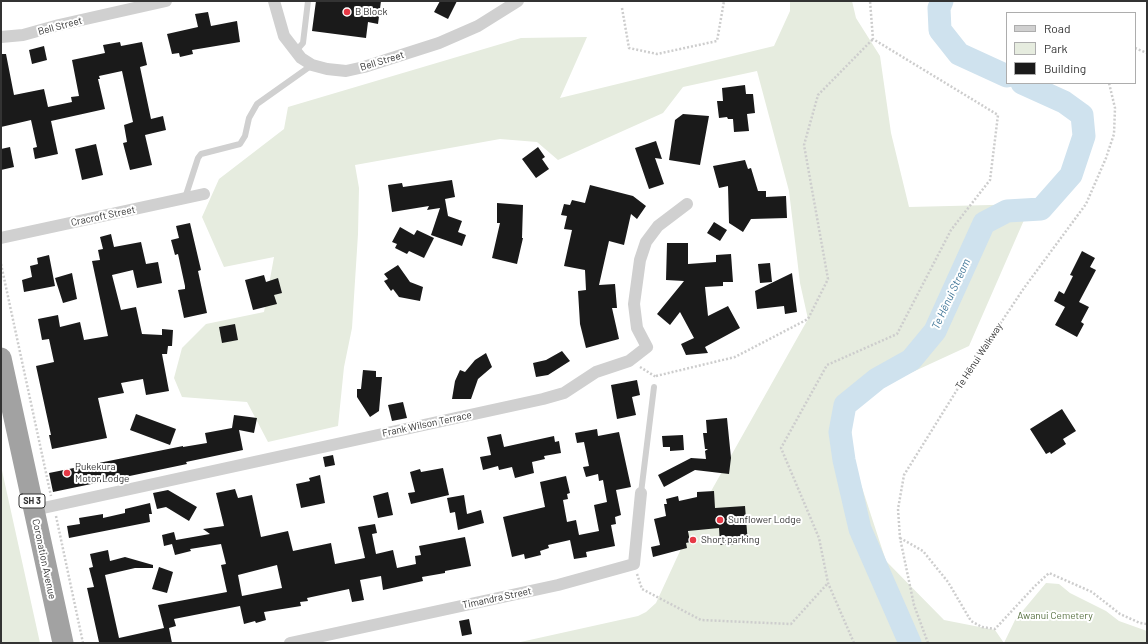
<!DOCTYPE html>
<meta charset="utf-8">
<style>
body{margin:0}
#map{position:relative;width:1148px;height:644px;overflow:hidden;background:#fff;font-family:Barlow,sans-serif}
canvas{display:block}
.frame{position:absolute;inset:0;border:2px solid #333;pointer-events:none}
.legend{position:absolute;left:1006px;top:12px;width:130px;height:72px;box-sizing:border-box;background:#fff;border:1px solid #adadad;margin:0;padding:5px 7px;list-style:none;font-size:12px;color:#333}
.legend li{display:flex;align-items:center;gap:8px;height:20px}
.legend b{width:20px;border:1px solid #adadad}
</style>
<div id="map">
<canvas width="1148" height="644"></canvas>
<div class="frame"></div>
<ul class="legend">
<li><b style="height:5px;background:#d0d0d0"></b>Road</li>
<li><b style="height:11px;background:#e6ecdf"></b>Park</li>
<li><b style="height:11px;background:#1a1a1a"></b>Building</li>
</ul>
</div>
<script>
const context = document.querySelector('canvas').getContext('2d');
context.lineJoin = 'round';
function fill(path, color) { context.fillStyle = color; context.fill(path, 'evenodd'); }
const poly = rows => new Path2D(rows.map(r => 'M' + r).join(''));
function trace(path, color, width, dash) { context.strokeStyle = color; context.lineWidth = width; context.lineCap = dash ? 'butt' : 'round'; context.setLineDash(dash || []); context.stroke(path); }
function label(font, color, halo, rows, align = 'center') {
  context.font = font + ' Barlow,sans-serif'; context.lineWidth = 4; context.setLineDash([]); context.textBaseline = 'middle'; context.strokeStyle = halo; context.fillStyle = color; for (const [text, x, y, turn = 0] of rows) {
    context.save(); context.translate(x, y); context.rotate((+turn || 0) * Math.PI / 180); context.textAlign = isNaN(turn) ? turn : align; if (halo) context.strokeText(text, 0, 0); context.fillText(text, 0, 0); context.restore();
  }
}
fill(poly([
 [790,1,852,1,856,18,880,56,891,133,909,207,1031,204,969,346,867,393,853,411,850,451,886,561,944,620,995,630,1004,643,516,643,638,616,646,612,656,603,692,525,808,319,800,283,789,191,757,71,683,87,663,113,558,160,537,142,500,139,355,165,359,188,358,234,352,328,344,367,338,426,268,442,247,402,182,397,174,378,182,348,206,324,264,312,274,257,224,267,202,217,219,179,284,129,288,107,521,38,587,37,560,98,774,46,790,11],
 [1,466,40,643,1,643],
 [1046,583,1059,584,1070,593,1106,611,1119,621,1147,631,1147,643,1004,643,1015,620]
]), '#e6ecdf');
trace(poly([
 [942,1,939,8,940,30,959,54,1007,76],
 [910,643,860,529,844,460,840,432,845,405,877,379,911,360,935,331,984,223,1007,211,1041,209,1071,175,1084,136,1082,115,1064,102,1022,83]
]), '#cfe2ee', 23);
fill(poly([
 [316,1,381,1,378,24,368,22,366,38,312,31],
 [440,1,457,1,448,19,434,12],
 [208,12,211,26,237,21,240,42,192,50,193,54,180,57,179,53,172,54,167,34,198,27,195,14],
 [120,42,121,46,142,42,147,65,140,67,151,119,163,116,166,130,145,135,152,165,130,170,123,143,127,142,124,125,133,122,122,71,99,76,100,79,98,79,105,109,51,121,58,154,35,159,33,148,37,147,31,120,1,127,1,54,6,54,14,95,44,89,48,107,72,102,71,97,79,96,72,60,105,53,103,45],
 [44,46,47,60,32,64,29,50],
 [745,85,746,94,753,94,755,113,747,114,749,131,734,132,733,119,728,119,727,117,719,118,717,101,723,101,722,88],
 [683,114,709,116,700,165,669,160,675,120],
 [656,141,662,159,655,158,664,184,649,189,635,148],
 [96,144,103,175,82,180,75,149],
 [10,147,14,167,1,170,1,149],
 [538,147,545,157,542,159,549,169,536,178,522,159],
 [745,160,748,169,751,168,758,191,766,191,766,197,786,196,787,218,751,219,743,232,729,223,728,186,719,188,713,166],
 [452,180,455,197,445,199,448,216,462,221,458,232,466,235,462,246,431,235,440,208,427,210,429,206,392,212,388,185,402,183,403,187],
 [590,185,633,196,646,206,637,219,631,214,624,245,609,241,599,285,615,284,617,308,612,308,619,339,586,348,580,324,578,291,586,290,585,270,564,266,572,230,564,229,567,216,561,215,564,204,570,205,572,200,585,203],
 [497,203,523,205,522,238,523,238,517,264,492,258,500,223,497,223],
 [714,222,727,230,720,241,707,233],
 [190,223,201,270,198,271,207,313,184,318,178,290,185,289,185,286,178,254,175,255,171,240,179,238,176,226],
 [400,227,414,235,417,230,434,238,424,258,409,251,407,254,395,248,397,244,392,242],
 [111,234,114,247,141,242,146,264,158,262,162,283,137,288,133,270,112,275,121,310,136,307,142,334,162,335,162,329,173,330,172,346,168,346,167,354,162,354,169,391,146,395,143,379,121,383,124,393,98,398,107,438,52,449,49,435,51,435,36,366,54,362,49,339,42,340,38,319,58,315,60,327,80,322,84,340,108,336,92,261,100,260,98,250,103,249,100,237],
 [667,243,688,243,688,264,716,262,716,255,731,254,733,282,723,282,723,286,705,287,708,316,728,306,740,328,705,347,708,353,686,355,681,344,694,338,680,312,670,325,657,314,684,281,666,280],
 [1082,251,1095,258,1090,267,1096,270,1079,302,1089,307,1081,322,1084,324,1077,337,1055,325,1065,307,1054,301,1059,291,1064,294,1073,276,1070,275],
 [49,255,55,286,24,292,22,280,32,277,30,266,38,264,37,258],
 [770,263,772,282,760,283,758,264],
 [398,265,410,282,423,287,420,301,399,297,393,289,391,291,384,281,388,279,384,274],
 [72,273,77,299,63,303,55,278],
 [792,273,797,312,785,314,784,306,757,309,755,291],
 [264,275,266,282,278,278,282,293,274,295,277,304,253,310,245,280],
 [235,324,238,340,222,343,219,327],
 [562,351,570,361,548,375,536,377,533,363,546,360],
 [486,353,492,367,478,379,471,399,452,399,455,381,460,370,465,372,475,360],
 [363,370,376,371,376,377,382,377,379,411,370,417,357,397,357,389,361,389],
 [637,380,640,395,632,397,636,415,617,419,611,385],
 [403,402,407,418,392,421,388,405],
 [1062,409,1076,431,1063,439,1066,444,1051,454,1050,452,1046,454,1030,429],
 [136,414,176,429,170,445,130,430],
 [234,415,257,418,254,433,239,430,243,450,186,462,187,464,53,492,49,473,183,446,183,447,207,443,205,433,232,428],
 [727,418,731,458,729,474,695,470,664,487,658,475,691,458,706,459,705,451,708,449,705,449,703,433,707,433,706,420],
 [597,429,598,436,619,432,631,487,616,490,621,515,615,517,616,524,611,525,615,546,586,552,587,557,574,559,570,540,548,545,549,548,540,551,541,555,525,559,524,554,512,557,503,517,545,507,540,482,566,476,570,493,567,494,568,499,563,500,567,522,576,520,579,535,599,531,594,505,607,502,603,480,599,481,598,474,586,477,583,467,589,466,584,442,577,443,575,433],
 [501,434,504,447,554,436,555,442,559,441,561,453,544,456,545,459,532,462,534,473,515,478,512,467,499,470,498,466,483,470,480,457,491,455,487,437],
 [683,435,684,450,670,451,670,447,663,447,662,436],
 [333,455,335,465,325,467,323,457],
 [443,468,449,495,411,504,408,493,415,492,410,472,420,469,421,472],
 [320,475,325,503,301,508,296,484,310,481,309,478],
 [235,489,238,498,252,495,261,537,288,531,293,551,331,543,335,564,365,558,358,527,375,524,377,533,372,534,376,554,393,550,397,568,416,564,415,556,421,555,419,546,465,537,471,566,445,571,445,573,422,577,423,581,383,590,381,576,360,580,364,600,352,602,349,589,307,598,308,601,300,602,301,606,264,612,266,620,256,623,255,621,244,624,240,606,174,619,176,626,169,628,172,643,99,642,87,588,94,587,89,568,93,567,90,554,108,550,110,561,125,557,153,565,153,568,135,568,105,575,119,638,164,628,158,605,227,592,221,565,226,564,221,544,190,549,191,551,175,555,172,544,164,546,162,535,174,532,176,540,210,534,203,529,224,526,216,493],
 [277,565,282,588,242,596,238,575],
 [168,490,197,507,189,521,166,507,157,509,153,493],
 [714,491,715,508,745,506,748,544,720,545,719,528,688,531,690,542,686,543,687,548,653,557,651,547,660,545,654,519,666,516,664,504,667,504,666,499,678,496,679,501,697,497,697,492],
 [388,492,393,515,378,518,373,496],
 [464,495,467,514,481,510,484,523,458,530,455,512,450,513,447,498],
 [150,503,152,514,149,514,150,522,69,538,67,526,80,524,79,518,103,514,103,518,125,513,125,509],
 [159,567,173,572,167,593,152,589],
 [469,619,472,634,462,636,459,621]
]), '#1a1a1a');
trace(poly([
 [622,8,629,48,657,54,717,41,724,1],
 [1135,48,1147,53],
 [1,264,51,496],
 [640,367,656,377],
 [656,376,735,357,808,319,828,279,804,145,818,95,873,39],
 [56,516,83,643],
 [900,538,923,551,948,582,971,621,982,627,995,629,1035,586,1049,573,1092,592,1120,614,1140,623,1147,624],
 [637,574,642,589,701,620,791,624,828,583],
 [854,643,828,583,819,538,781,448,827,365,897,334,951,230,990,180,998,115,873,39,870,1],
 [928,643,914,605,900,538,898,509,904,475,970,369,1024,288,1086,204,1106,158,1114,134,1115,108,1109,83]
]), '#cdcdcd', 2.5, [2, 2]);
trace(poly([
 [295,52,303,43,308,1],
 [185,198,198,158,201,154,240,144,245,136,249,118,257,104,312,65],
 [641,493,654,387]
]), '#d0d0d0', 6);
trace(poly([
 [274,1,284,36,301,58,312,65,327,69,346,71,364,67,439,43,478,26,518,1],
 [1,37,23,35,59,25,166,1],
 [1,238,204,194],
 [34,510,543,399,564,393,596,372,629,361,647,347,637,328,634,304,640,260,646,242,658,226,687,204],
 [290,643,558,585,634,564,641,493]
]), '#d0d0d0', 12);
trace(poly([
 [1,358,63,643]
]), '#a2a2a2', 21);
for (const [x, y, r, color] of [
 [347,12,4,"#e63946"],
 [67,473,4,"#e63946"],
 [720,520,4,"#e63946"],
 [693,540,4,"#e63946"]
]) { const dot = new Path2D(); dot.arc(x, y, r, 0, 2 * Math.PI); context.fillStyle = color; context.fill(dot); trace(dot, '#fff', 1.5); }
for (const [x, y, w] of [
 [32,501,26]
]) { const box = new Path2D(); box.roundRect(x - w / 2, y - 7, w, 14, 3); context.fillStyle = '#fff'; context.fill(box); trace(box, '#333', 1); }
label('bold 9px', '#333', null, [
 ["SH 3",32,501]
]);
label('10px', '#333', '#fff', [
 ["B Block",355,12],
 ["Pukekura",75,467],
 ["Motor Lodge",75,479],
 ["Sunflower Lodge",728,520],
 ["Short parking",701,540]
], 'left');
label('10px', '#333', '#fff', [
 ["Bell Street",60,26,-15],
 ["Bell Street",382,61,-17],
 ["Cracroft Street",103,216,-12],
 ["Te Hēnui Walkway",979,356,-57],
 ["Frank Wilson Terrace",427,424,-12],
 ["Coronation Avenue",44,559,78],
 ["Timandra Street",497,598,-12]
]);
label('10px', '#56703f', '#fff', [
 ["Awanui Cemetery",1055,616]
]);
label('italic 11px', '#3f7597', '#fff', [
 ["Te Hēnui Stream",951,294,-65]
]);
</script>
